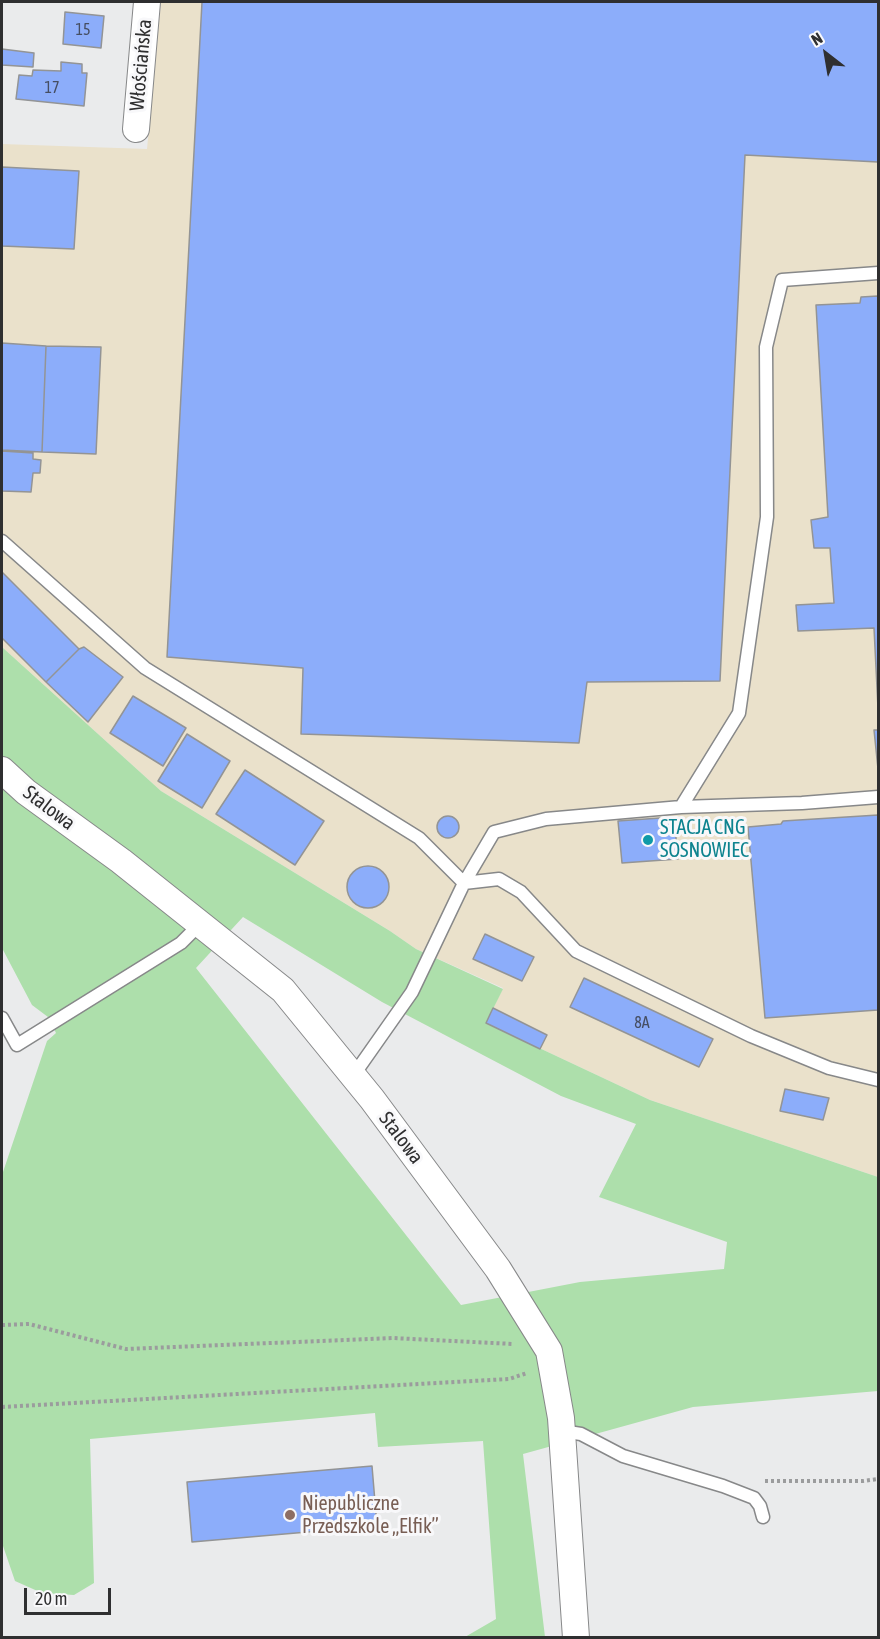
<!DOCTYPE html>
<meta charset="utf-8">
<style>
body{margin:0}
#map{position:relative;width:880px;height:1639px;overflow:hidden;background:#eaebec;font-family:"Asap Condensed",sans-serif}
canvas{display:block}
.frame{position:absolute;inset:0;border:3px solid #2f2f30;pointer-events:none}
.north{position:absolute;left:796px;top:24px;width:60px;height:60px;-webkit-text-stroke:4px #f8f8fa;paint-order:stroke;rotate:329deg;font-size:16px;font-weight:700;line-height:24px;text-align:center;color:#2f2f30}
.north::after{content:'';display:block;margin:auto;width:21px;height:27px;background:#2f2f30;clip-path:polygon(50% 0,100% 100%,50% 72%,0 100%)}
.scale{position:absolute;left:24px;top:1588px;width:87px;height:27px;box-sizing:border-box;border:3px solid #2f2f30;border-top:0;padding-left:8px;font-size:18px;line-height:21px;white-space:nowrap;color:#2f2f30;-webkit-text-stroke:4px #f8f8fa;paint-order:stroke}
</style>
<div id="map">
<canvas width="880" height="1639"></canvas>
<div class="frame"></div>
<div class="north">N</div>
<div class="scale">20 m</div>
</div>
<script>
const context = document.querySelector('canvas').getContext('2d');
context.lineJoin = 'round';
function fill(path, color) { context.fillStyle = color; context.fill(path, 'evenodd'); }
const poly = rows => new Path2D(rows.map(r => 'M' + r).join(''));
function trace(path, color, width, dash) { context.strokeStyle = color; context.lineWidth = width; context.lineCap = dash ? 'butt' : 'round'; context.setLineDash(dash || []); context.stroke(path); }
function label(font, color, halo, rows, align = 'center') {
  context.font = font + ' "Asap Condensed",sans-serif'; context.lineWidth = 6; context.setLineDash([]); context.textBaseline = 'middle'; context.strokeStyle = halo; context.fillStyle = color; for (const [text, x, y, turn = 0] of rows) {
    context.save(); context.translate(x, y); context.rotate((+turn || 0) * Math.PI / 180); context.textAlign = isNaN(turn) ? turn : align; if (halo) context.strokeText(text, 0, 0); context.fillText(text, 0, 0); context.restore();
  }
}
fill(poly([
 [161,2,878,2,878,1177,650,1100,486,1023,503,988,416,949,390,931,161,791,2,647,2,144,147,149]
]), '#eae1cb');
fill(poly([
 [2,647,161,791,390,931,416,949,503,989,486,1023,650,1100,878,1177,878,1391,693,1407,523,1454,545,1637,465,1637,496,1619,483,1441,378,1447,375,1413,90,1439,94,1583,74,1595,42,1593,15,1581,2,1543,2,1175,47,1041,56,1033,48,1017,32,1005,2,948],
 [243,917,382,1002,561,1096,636,1124,599,1197,727,1242,724,1269,580,1282,461,1305,196,968]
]), '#addfab');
const building = poly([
 [202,2,878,2,878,162,745,155,720,681,587,682,579,743,301,734,303,668,167,657,202,2],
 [65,12,104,16,101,48,63,44,65,12],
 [2,49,34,53,33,67,2,65,2,49],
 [61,62,82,64,82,73,87,73,84,106,16,99,19,75,32,76,33,70,61,71,61,62],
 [2,167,79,171,74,249,2,246,2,167],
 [878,296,878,708,874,628,798,631,796,605,834,603,830,548,814,548,811,520,828,517,816,305,860,303,861,297,878,296],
 [2,343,46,346,42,452,2,450,2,343],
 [46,346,101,347,96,454,42,452,46,346],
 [2,451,33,453,33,459,41,460,40,473,33,473,31,492,2,491,2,451],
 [2,572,79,649,46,682,2,638,2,572],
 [84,647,123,677,88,722,46,682,79,649,84,647],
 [133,696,186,728,163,766,110,733,133,696],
 [874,730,878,730,878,769,874,730],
 [187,734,230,761,202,808,158,781,187,734],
 [245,770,324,821,295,865,216,814,245,770],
 [878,815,878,1010,765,1018,748,827,781,824,783,821,878,815],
 '437 827a11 11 0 1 1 22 0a11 11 0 1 1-22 0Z',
 [674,817,678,859,622,863,618,821,674,817],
 '347 887a21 21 0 1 1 42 0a21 21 0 1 1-42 0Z',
 [485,934,534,957,522,981,473,959,485,934],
 [584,978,713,1039,699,1067,570,1007,584,978],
 [493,1008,547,1035,540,1049,486,1023,493,1008],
 [785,1089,829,1098,823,1120,780,1111,785,1089],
 [372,1466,377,1526,192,1542,187,1482,372,1466]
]);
fill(building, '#8cadfa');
trace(building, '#939495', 1.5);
const service = poly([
 [2,541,145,668,419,838,464,883],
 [681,807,739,713,767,517,766,347,782,280,878,273],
 [464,883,499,879,521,892,576,951,751,1036,829,1068,878,1080],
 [2,1018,17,1045,181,943,200,924],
 [353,1076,412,992,464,883,494,832,546,819,681,807,802,803,878,797],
 [562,1431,581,1434,623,1456,723,1486,754,1498,760,1506,763,1517]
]);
const minor = poly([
 [136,129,147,2],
 [2,770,26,792,121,861,283,990,372,1099,498,1269,549,1351,561,1418,576,1638]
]);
trace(service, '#878889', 15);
trace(minor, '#878889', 28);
trace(poly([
 [2,1325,29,1324,126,1349,393,1338,513,1344],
 [2,1407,509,1379,527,1373],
 [765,1481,863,1481,878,1479]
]), '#9b9c9d', 4, [3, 3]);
trace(service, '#fff', 12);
trace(minor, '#fff', 26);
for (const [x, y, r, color] of [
 [648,840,6,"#0f9aa8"],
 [290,1515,6,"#8d6e63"]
]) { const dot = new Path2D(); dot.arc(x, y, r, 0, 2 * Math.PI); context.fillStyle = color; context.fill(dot); trace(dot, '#f8f8fa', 2); }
label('16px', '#464e62', null, [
 ["15",83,30],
 ["17",52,88],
 ["8A",642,1023]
]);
label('20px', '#2f2f30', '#f8f8fa', [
 ["Włościańska",141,65,-85],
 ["Stalowa",49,808,37],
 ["Stalowa",401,1138,53]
]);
label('20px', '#0d838f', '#f8f8fa', [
 ["STACJA CNG",660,828],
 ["SOSNOWIEC",660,851]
], 'left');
label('20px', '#785e54', '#f8f8fa', [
 ["Niepubliczne",302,1504],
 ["Przedszkole „Elfik”",302,1527]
], 'left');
</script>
